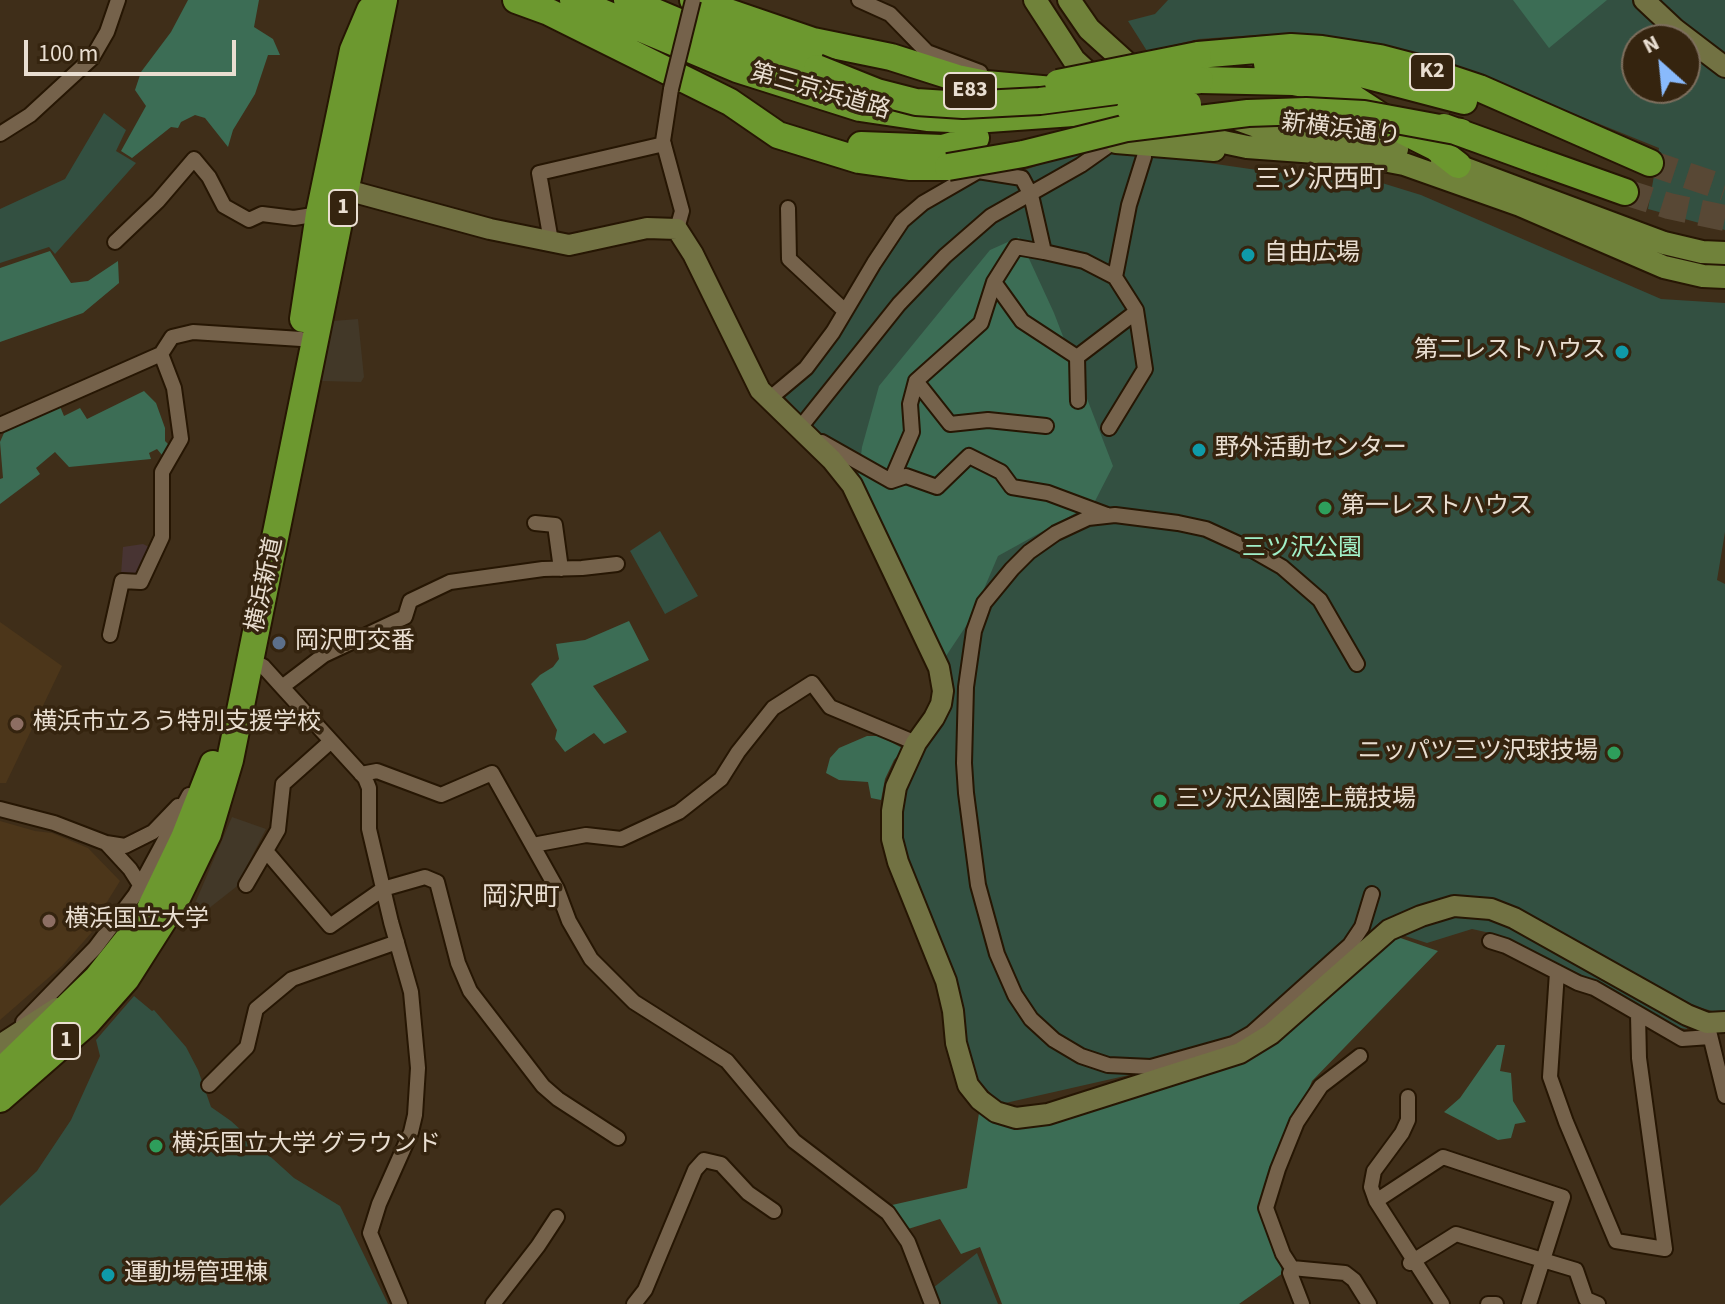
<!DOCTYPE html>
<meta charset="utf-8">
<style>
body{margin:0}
#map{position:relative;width:1725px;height:1304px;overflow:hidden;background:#3f2e19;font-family:"Source Sans 3",sans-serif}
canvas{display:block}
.north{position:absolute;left:1621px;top:24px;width:80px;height:80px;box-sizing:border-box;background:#35240f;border:2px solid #7d6e5d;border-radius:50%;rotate:333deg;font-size:22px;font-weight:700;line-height:32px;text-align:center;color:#e9ded1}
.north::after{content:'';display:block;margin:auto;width:28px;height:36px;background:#89bafc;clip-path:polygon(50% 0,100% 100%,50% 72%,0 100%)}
.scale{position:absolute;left:24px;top:40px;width:212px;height:36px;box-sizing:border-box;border:4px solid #e9ded1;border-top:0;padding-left:10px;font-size:24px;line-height:28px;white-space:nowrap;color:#e9ded1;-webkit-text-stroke:6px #35240f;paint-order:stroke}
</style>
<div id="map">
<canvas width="1725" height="1304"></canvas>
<div class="north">N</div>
<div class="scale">100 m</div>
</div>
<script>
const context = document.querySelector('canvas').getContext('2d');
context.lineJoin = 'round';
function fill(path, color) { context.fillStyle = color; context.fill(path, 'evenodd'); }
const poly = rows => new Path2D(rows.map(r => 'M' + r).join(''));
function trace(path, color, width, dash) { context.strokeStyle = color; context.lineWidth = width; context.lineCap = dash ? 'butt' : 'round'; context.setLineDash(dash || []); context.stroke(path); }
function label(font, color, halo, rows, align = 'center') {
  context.font = font + ' "Source Sans 3","Noto Sans JP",sans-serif'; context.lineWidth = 7; context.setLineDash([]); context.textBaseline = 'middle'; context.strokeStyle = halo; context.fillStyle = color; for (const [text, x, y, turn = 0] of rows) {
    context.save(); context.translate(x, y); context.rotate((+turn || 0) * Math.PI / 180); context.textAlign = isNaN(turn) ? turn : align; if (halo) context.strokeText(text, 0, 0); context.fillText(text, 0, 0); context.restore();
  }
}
fill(poly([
 [358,319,364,377,361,382,322,381,333,321],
 [232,817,266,829,236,887,194,920,186,917,196,901]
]), '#423828');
fill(poly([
 [143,544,149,547,140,572,134,577,121,575,123,547]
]), '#483433');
fill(poly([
 [0,622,62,666,6,783,0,783],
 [0,821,35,831,52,833,88,848,120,881,97,918,100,923,62,966,0,1020]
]), '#4c361a');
fill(poly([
 [1168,0,1725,0,1725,230,1648,209,1659,148,1461,68,1370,42,1271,34,1199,39,1147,51,1128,21,1155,14],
 [1637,40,1685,40,1685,88,1637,88],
 [104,113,126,130,116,151,136,163,55,254,49,247,0,263,0,209,65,179],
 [1085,149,1127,151,1257,170,1369,179,1421,195,1661,299,1725,303,1725,532,1717,580,1725,584,1725,1012,1719,1013,1695,1006,1593,950,1485,899,1427,903,1379,923,1253,1036,1160,1068,1001,1104,974,1076,897,834,902,786,947,708,835,450,785,397,813,371,908,225,930,206,983,176,1022,171],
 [660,531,698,596,665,614,630,551],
 [1454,910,1491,913,1685,1020,1687,1029,1663,1025,1599,983,1490,933,1472,929,1427,943,1393,932],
 [134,996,152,1011,154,1010,186,1047,198,1070,211,1107,231,1121,294,1178,340,1206,388,1304,0,1304,0,1206,37,1171,71,1120,100,1056,96,1040],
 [977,1253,998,1304,940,1304,933,1288]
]), '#335041');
fill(poly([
 [188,0,259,0,254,27,273,39,280,55,268,55,255,94,233,130,228,147,205,118,195,115,181,122,178,128,171,127,132,158,121,151,146,106,135,90,141,72,171,32],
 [1513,0,1607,0,1549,48],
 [1019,237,1054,313,1113,466,1094,503,998,556,972,617,946,656,898,590,858,480,862,447,879,386,990,250],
 [50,251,71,283,88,281,118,261,119,283,83,313,0,342,0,268],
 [144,391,156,403,165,428,165,441,169,445,162,455,157,449,149,453,151,459,69,467,55,452,36,468,40,474,0,504,0,479,3,478,0,442,7,426,59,404,64,416,80,408,87,419],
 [629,621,649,660,593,686,627,732,604,744,594,733,565,752,555,739,557,730,531,684,540,675,553,667,559,659,556,644,585,640],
 [867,736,880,736,904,749,894,760,885,779,881,800,871,798,868,782,839,780,826,773,830,758,839,748],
 [1389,934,1438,951,1312,1081,1270,1185,1262,1213,1283,1273,1239,1304,1002,1304,980,1247,961,1254,940,1219,908,1229,892,1205,967,1188,979,1113,1027,1126,1244,1056],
 [1497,1045,1505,1045,1500,1071,1511,1073,1513,1101,1526,1122,1515,1124,1511,1138,1498,1140,1444,1112,1460,1098]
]), '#3c6d55');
trace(poly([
 [1197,71,1267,64],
 [1650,163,1725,188],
 [1625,192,1669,206,1725,218]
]), '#584835', 26, [26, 13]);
const street = poly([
 [859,0,890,14,927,52,980,72],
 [671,89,663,141,682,211,677,229],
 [0,134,30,115,92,58,107,32,118,0],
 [788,208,789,259,845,311],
 [551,241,539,173,664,144],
 [115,242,158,201,194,159,209,177,224,206,249,220,262,214,294,218,319,214],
 [1044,252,1084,261,1115,277,1136,310,1145,369,1109,428],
 [1115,277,1129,205,1144,157],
 [994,282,1022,321,1077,357,1078,401],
 [1077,357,1136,312],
 [916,381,950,424,988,420,1046,426],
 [769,399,806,368,833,332,874,263,902,221,923,203,982,169],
 [0,425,161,354,172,337,193,332,301,339],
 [804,432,799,429,899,304,945,256,991,216,1081,165,1122,136],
 [822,442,891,481,912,432,910,404,916,381,981,323,994,282,1016,247,1044,252,1031,195,1022,178,978,171],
 [891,481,906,476,937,487,969,456,1001,472,1012,487,1048,493,1107,515],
 [535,523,555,525,561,569],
 [110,635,122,581,141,582,162,537,162,472,181,439,174,388,161,354],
 [250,660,263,666,282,687,365,778,369,788,369,829,391,922,411,992,418,1068,415,1115,411,1132,379,1204,370,1233,400,1304],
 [1357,664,1320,600,1282,567,1254,551,1206,529,1178,523,1115,515,1088,518,1056,533,1029,552,1012,569,984,603,974,631,966,687,964,763,966,793,978,885,997,954,1015,995,1031,1019,1054,1040,1081,1056,1108,1065,1151,1067,1233,1044,1252,1033,1350,945,1362,927,1372,894],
 [282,687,324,655,405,617,410,601,450,582,543,569,582,568,617,564],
 [361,774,377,771,441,795,492,773,557,889,569,921,591,959,634,1002,727,1061,794,1141,888,1213,908,1242,932,1304],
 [0,809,54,823,106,843,125,846,153,832,178,806],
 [106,843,130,869,144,891],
 [533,845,586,835,621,839,679,812,721,779,738,752,773,708,812,683,830,707,916,743],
 [266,851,330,926,383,889,425,877,437,882,458,963,470,991,543,1086,558,1099,618,1138],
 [246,885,278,830,283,784,330,742],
 [1490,941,1506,946,1578,983,1594,988,1682,1039,1710,1037],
 [1557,972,1550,1077,1566,1122,1616,1241,1665,1249,1639,1058,1638,1015],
 [23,1022,95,948,135,895,189,795],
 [1708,1027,1725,1096],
 [209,1085,247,1047,256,1009,292,979,397,942],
 [1408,1097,1408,1120,1402,1133,1374,1171,1371,1187,1376,1201,1442,1304],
 [1376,1201,1443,1157,1563,1197,1529,1304],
 [1410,1263,1456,1234,1576,1270,1586,1299,1598,1304],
 [1292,1268,1345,1273,1354,1280,1369,1304],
 [493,1304,538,1246,557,1217],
 [634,1304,645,1290,695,1170,704,1160,721,1164,748,1193,774,1211],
 [1302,1304,1290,1273,1292,1268,1283,1254,1266,1208,1278,1169,1297,1122,1321,1086,1360,1056],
 [1488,1304,1496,1304]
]);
const secondary = poly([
 [1644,0,1675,29,1725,67],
 [332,186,490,229,569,245,647,228,677,229,693,254,760,390,832,460,852,485,939,668,943,691,941,704,934,718,916,743,896,787,892,811,892,839,898,862,946,981,953,1011,956,1043,968,1085,980,1100,996,1112,1016,1118,1048,1114,1240,1053,1271,1034,1389,930,1421,916,1454,906,1491,909,1514,918,1687,1015,1707,1023,1725,1022],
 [0,1045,57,1008]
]);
const primary = poly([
 [1035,0,1074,60,1101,85],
 [1069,0,1089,29,1142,77],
 [1228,116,1256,126,1350,136,1397,149],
 [1164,123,1195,136,1247,147,1357,155,1404,164,1520,205,1664,267,1703,276,1725,277],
 [1116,142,1214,150],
 [1442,160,1664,243,1702,252,1725,253]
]);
const highway = poly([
 [516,0,549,12,730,102,778,135,859,160,909,167,948,167],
 [573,0,737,69,860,108,927,118,974,120,1130,109],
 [627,0,686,25,817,68],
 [693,0,813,41,891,57,957,78,986,84,1064,91],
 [1198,55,1291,47,1322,49,1380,58,1422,69,1479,88,1650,163],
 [1267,64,1357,73,1464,101],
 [1200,80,1293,82,1331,89,1350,96,1405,132,1435,147,1458,165],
 [861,145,943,148,976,138],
 [1535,160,1625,192],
 [303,319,319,214,353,50,370,10],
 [0,1072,97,978,147,915,184,838,213,764],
 [0,1099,87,1023,126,979,175,902,208,834,230,760,384,0]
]);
trace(street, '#261603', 18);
trace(secondary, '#261603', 24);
trace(primary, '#261603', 26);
trace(highway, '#261603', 30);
trace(street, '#75624b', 14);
trace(secondary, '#727243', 20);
trace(primary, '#70823a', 22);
trace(highway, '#6c982f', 26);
const streetBridge = poly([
 [671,89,693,0]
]);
const highwayBridge = poly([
 [817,68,877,92,916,102,963,105,1040,101,1200,80],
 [1058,83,1198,55],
 [1130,109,1188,104],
 [1444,127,1535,160],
 [948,167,1023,154,1127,128,1248,113,1306,111,1364,114,1461,132]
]);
trace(streetBridge, '#261603', 18, []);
trace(highwayBridge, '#261603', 30, []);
trace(streetBridge, '#75624b', 14);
trace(highwayBridge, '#6c982f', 26);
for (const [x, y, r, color] of [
 [1248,255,8,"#0f9aa8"],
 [1622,352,8,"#0f9aa8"],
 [1199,450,8,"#0f9aa8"],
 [1325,508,8,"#2e9e5b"],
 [279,643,8,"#5c6f8a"],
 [17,724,8,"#8d6e63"],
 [1614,753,8,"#2e9e5b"],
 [1160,801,8,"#2e9e5b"],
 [49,921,8,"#8d6e63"],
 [156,1146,8,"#2e9e5b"],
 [108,1275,8,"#0f9aa8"]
]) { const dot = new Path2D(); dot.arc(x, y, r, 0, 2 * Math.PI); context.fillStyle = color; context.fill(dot); trace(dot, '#35240f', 3); }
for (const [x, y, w] of [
 [1432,72,44],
 [970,91,52],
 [343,208,28],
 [66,1041,28]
]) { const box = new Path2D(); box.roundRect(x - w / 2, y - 18, w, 36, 6); context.fillStyle = '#35240f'; context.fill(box); trace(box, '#e9ded1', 2); }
label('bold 22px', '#e9ded1', null, [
 ["K2",1432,72],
 ["E83",970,91],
 ["1",343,208],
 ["1",66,1041]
]);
label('24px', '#e9ded1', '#35240f', [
 ["第三京浜道路",820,93,16],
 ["新横浜通り",1341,131,7],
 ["横浜新道",266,585,-78]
]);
label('24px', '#e9ded1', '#35240f', [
 ["自由広場",1264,255],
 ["第二レストハウス",1606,352,"right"],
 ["野外活動センター",1215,450],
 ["第一レストハウス",1341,508],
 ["岡沢町交番",295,643],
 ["横浜市立ろう特別支援学校",33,724],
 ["ニッパツ三ツ沢球技場",1598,753,"right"],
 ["三ツ沢公園陸上競技場",1176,801],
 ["横浜国立大学",65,921],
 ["横浜国立大学 グラウンド",172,1146],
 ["運動場管理棟",124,1275]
], 'left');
label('24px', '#a0efc7', '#35240f', [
 ["三ツ沢公園",1302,550]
]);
label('26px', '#e9ded1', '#35240f', [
 ["三ツ沢西町",1320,181],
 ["岡沢町",521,899]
]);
</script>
